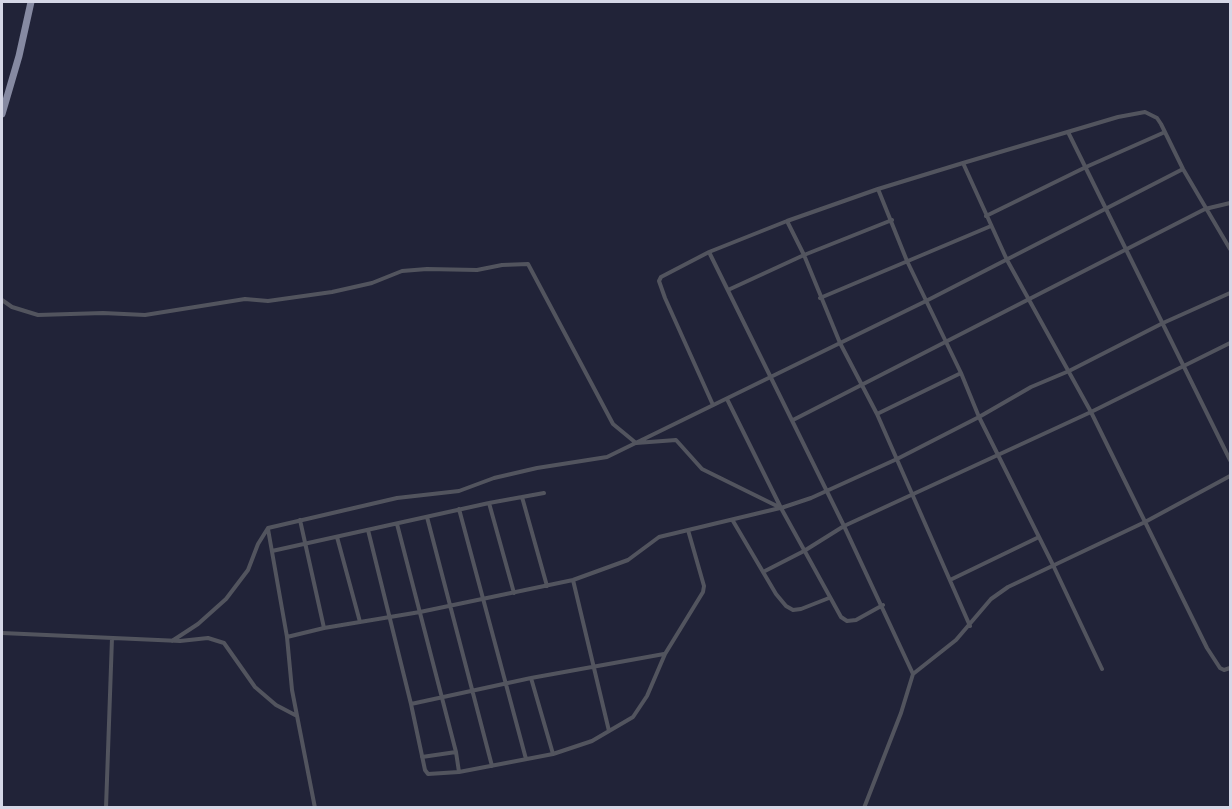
<!DOCTYPE html>
<style>
body{margin:0}
#map{position:relative;width:1232px;height:809px;overflow:hidden;background:#212338;font-family:Manrope,sans-serif}
canvas{display:block}
.frame{position:absolute;inset:0;border:3px solid #d5d7e6;pointer-events:none}
</style>
<div id="map">
<canvas width="1232" height="809"></canvas>
<div class="frame"></div>
</div>
<script>
const context = document.querySelector('canvas').getContext('2d');
context.lineJoin = 'round';
const poly = rows => new Path2D(rows.map(r => 'M' + r).join(''));
function trace(path, color, width, dash) { context.strokeStyle = color; context.lineWidth = width; context.lineCap = dash ? 'butt' : 'round'; context.setLineDash(dash || []); context.stroke(path); }
trace(poly([
 [1068,132,1230,460],
 [963,163,1007,260,1091,412,1207,648,1220,668,1224,670,1230,668],
 [878,189,907,261,961,373,979,417,1053,565,1102,669],
 [986,216,1086,167,1165,132],
 [787,221,804,255,840,343,877,414,970,626],
 [709,252,844,526,913,674],
 [728,290,804,255,892,220],
 [820,298,991,226],
 [2,300,12,307,38,315,103,313,145,315,245,299,268,301,332,292,372,283,402,271,427,269,477,270,502,265,528,264,613,424,636,443,676,440,702,469,781,508,811,498,897,459,979,417,1031,387,1069,371,1163,323,1230,293],
 [727,399,781,508,841,617,847,621,856,620,883,605],
 [713,405,665,298,659,281,661,277,709,252,787,221,878,189,963,163,1118,117,1145,112,1157,118,1161,124,1183,169,1230,249],
 [877,414,961,373],
 [793,420,1205,209,1230,203],
 [522,497,547,586],
 [489,503,514,593],
 [459,509,526,759],
 [427,517,492,766],
 [300,520,324,628],
 [733,521,776,594,786,606,793,610,801,609,829,598],
 [397,524,456,752,459,772],
 [268,529,287,637],
 [368,530,411,704,425,770,428,774,459,772,553,754,592,741,633,717,647,696,665,654,703,592,704,586,688,530],
 [337,537,360,622],
 [272,551,489,503,544,493],
 [763,572,804,551,844,526,1091,412,1230,343],
 [573,580,609,731],
 [950,580,1039,537],
 [2,633,180,641,208,638,224,643,255,687,276,705,297,716],
 [172,641,198,624,226,599,248,570,258,544,268,528,397,498,459,491,494,478,537,468,607,457,926,301,1183,169],
 [531,678,553,754],
 [411,704,531,678,664,654],
 [422,757,456,752],
 [106,808,112,638],
 [315,808,292,690,287,637,324,628,420,612,573,580,628,560,659,537,780,508],
 [864,808,901,713,913,674,956,640,991,599,1008,587,1145,522,1230,476]
]), '#52545e', 4);
trace(poly([
 [2,114,19,56,31,2]
]), '#868aa2', 7);
</script>
